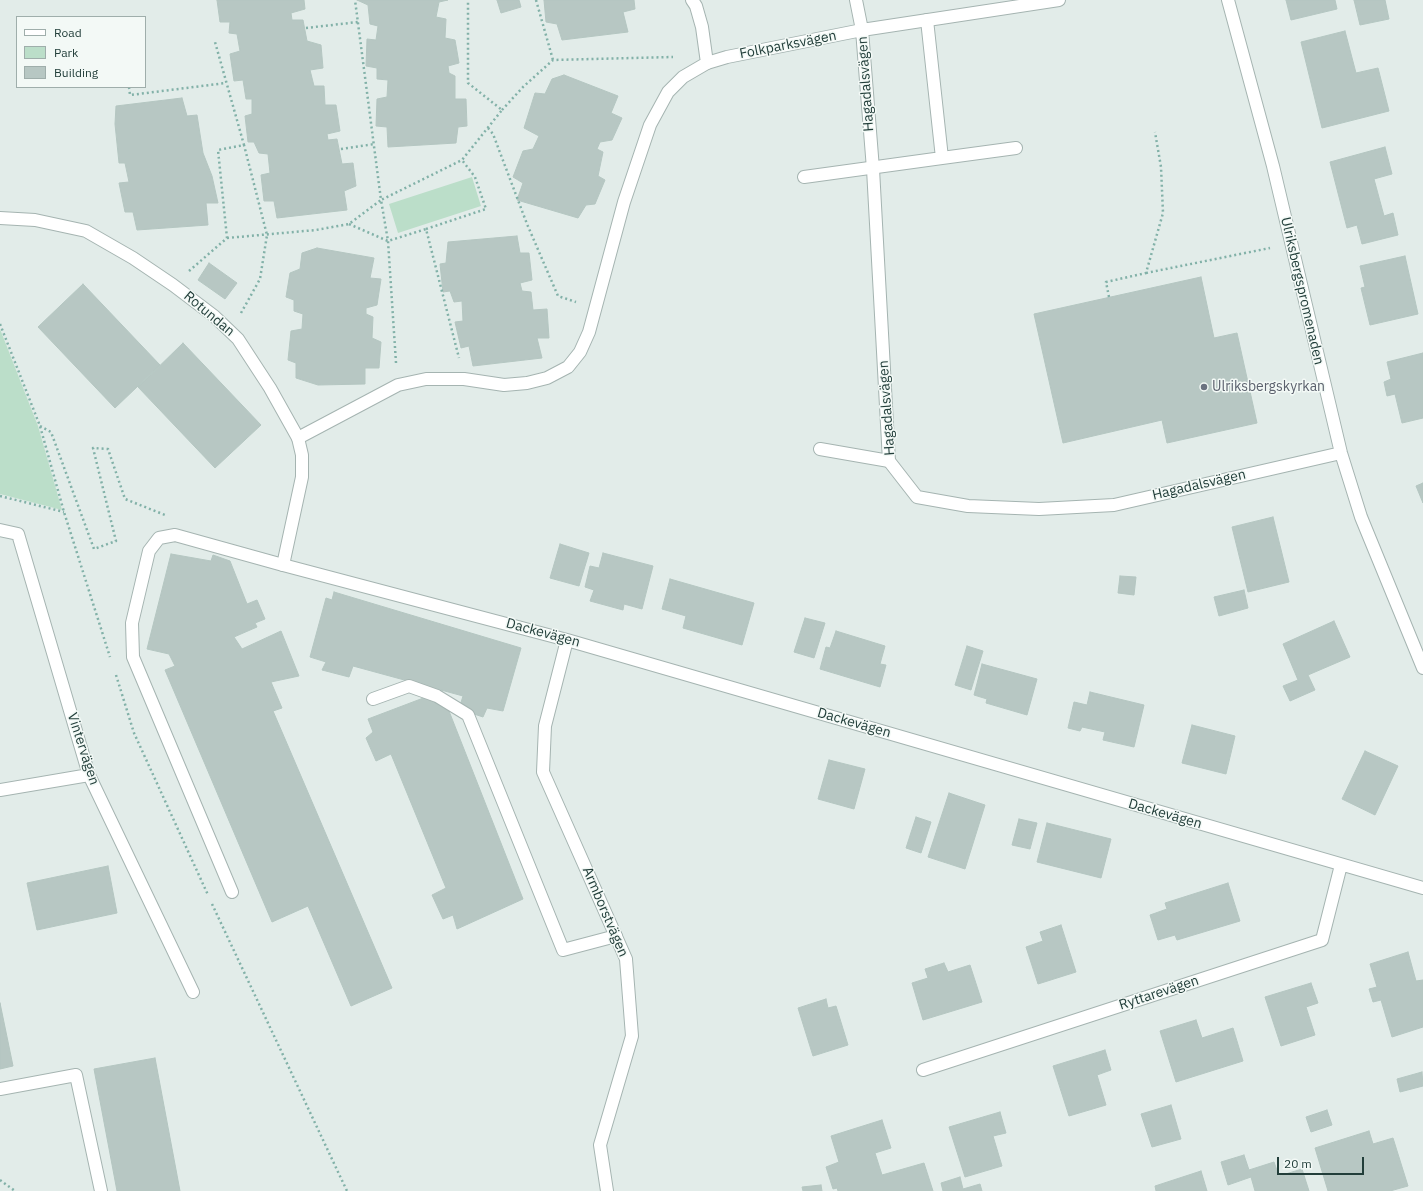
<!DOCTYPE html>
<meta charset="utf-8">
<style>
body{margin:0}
#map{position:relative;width:1423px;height:1191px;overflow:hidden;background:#e2ece9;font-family:"IBM Plex Sans",sans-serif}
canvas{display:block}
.legend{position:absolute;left:16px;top:16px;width:130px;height:72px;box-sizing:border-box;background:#f3f9f6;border:1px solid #9faeab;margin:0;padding:5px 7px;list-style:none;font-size:12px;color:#223e3a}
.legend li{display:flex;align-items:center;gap:8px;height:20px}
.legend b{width:20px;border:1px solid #9faeab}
.scale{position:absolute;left:1277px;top:1157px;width:87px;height:18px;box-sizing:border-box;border:2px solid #223e3a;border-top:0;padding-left:5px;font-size:12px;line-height:14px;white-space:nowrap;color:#223e3a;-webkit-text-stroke:3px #f3f9f6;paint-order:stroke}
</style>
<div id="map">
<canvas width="1423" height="1191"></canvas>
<ul class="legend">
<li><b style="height:5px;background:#fff"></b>Road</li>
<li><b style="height:11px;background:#bbdec9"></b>Park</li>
<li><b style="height:11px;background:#b7c7c3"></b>Building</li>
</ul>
<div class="scale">20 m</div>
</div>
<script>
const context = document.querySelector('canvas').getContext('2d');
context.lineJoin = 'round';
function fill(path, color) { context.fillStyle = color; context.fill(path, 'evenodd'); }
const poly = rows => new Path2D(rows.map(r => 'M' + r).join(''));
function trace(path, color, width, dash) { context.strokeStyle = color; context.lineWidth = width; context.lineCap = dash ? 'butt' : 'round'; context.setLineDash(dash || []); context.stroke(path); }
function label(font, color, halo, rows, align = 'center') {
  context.font = font + ' "IBM Plex Sans",sans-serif'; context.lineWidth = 3; context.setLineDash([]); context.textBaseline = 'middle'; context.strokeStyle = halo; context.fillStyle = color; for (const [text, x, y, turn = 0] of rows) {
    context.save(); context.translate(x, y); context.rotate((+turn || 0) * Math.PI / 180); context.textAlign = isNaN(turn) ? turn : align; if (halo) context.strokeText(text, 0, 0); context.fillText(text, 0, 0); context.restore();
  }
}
fill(poly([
 [472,177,481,206,398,233,389,204],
 [0,329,38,426,62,510,0,494]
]), '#bbdec9');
const building = poly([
 [217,0,304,0,305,9,291,13,292,20,303,20,307,41,321,45,323,68,310,70,314,86,324,86,325,105,336,105,340,131,327,134,328,140,337,139,342,164,353,163,356,186,344,191,347,210,277,218,274,201,264,201,261,175,270,173,268,154,259,153,254,142,248,142,245,116,252,114,252,99,246,99,243,80,234,81,230,54,240,51,237,34,229,33,230,22,220,22,217,0],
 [357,0,448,0,439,2,436,17,446,19,445,38,455,40,459,63,448,66,449,73,455,76,455,99,466,99,467,126,458,127,456,143,388,147,387,127,376,126,377,99,387,97,388,80,377,79,377,68,366,66,367,39,376,40,378,26,370,24,368,5,357,0],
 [497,0,519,0,521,7,501,13,497,0],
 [544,0,634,0,635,9,623,12,628,32,562,40,557,24,546,22,544,0],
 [1286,0,1335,0,1337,9,1291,20,1286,0],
 [1354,0,1385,0,1389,19,1360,25,1354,0],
 [1345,31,1356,73,1378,68,1389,111,1322,128,1301,42,1345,31],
 [564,75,618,96,611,113,622,118,612,140,600,142,597,149,603,152,598,176,605,180,595,204,586,205,578,218,517,200,523,183,513,177,523,151,533,149,539,136,524,128,535,93,545,94,552,79,564,75],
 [182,98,187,116,197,115,203,153,212,176,218,203,206,203,208,225,137,230,133,212,125,212,119,183,129,182,125,163,119,163,115,124,116,106,182,98],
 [1385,147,1392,174,1374,179,1384,216,1393,213,1398,235,1362,244,1357,225,1347,228,1330,162,1385,147],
 [517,236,520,253,529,253,532,280,520,283,522,291,531,292,533,310,547,309,549,338,537,338,542,358,473,366,469,346,461,348,455,322,463,321,462,301,454,302,450,291,443,292,440,264,446,263,448,242,517,236],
 [317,248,374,258,370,278,381,279,377,305,366,308,366,314,373,317,372,338,381,342,379,368,365,368,365,384,318,385,296,378,296,363,288,360,291,331,302,329,303,314,294,311,294,300,286,297,290,273,300,269,302,253,317,248],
 [1405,256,1418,314,1370,325,1361,288,1365,287,1360,266,1405,256],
 [209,263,237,283,225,299,198,280,209,263],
 [1201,277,1214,338,1237,333,1257,423,1167,443,1162,420,1063,443,1034,314,1201,277],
 [83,284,160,365,115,408,38,327,83,284],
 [183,343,261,425,215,468,138,387,183,343],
 [1423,353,1423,418,1402,423,1395,394,1387,396,1384,382,1391,379,1387,362,1423,353],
 [1423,483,1423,503,1416,486,1423,483],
 [1273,517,1289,582,1248,592,1232,527,1273,517],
 [560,544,589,553,579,586,550,578,560,544],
 [603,553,653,566,642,609,624,604,623,610,590,601,594,590,585,587,590,566,599,568,603,553],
 [171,554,211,561,213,555,230,561,247,604,257,600,265,619,255,623,257,627,234,637,242,649,281,631,299,676,271,682,282,708,273,711,392,988,351,1006,308,906,272,922,165,670,175,666,169,654,147,649,171,554],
 [1120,576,1136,577,1134,595,1118,593,1120,576],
 [670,579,754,603,742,645,683,628,686,616,662,609,670,579],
 [1244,590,1248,608,1219,616,1214,597,1244,590],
 [334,592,521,648,503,711,487,708,483,717,459,709,463,696,353,666,349,677,322,670,326,662,310,657,326,598,332,600,334,592],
 [805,618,825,623,814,658,794,652,805,618],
 [1334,621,1350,657,1308,675,1315,690,1290,701,1283,686,1298,680,1283,644,1334,621],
 [836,631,885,646,880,664,886,665,880,687,820,669,826,647,830,648,836,631],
 [967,646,983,651,971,690,955,685,967,646],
 [982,664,1037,679,1027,715,986,703,987,699,974,695,982,664],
 [1090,692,1144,705,1134,747,1103,740,1105,732,1082,727,1080,731,1068,728,1074,702,1087,705,1090,692],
 [426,697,447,706,523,899,457,929,453,915,443,919,432,895,446,888,391,754,376,761,366,738,373,732,368,719,426,697],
 [1192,725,1235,736,1226,774,1182,763,1192,725],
 [1365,751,1398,766,1375,815,1342,799,1365,751],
 [829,760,865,769,854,809,818,799,829,760],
 [949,793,985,805,965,869,928,857,949,793],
 [916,817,931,822,921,853,906,848,916,817],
 [1019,819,1037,823,1030,849,1012,845,1019,819],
 [1047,823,1111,839,1101,878,1037,862,1047,823],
 [108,866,117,913,37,930,27,883,108,866],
 [1228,883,1240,921,1177,940,1175,935,1158,940,1150,915,1167,909,1165,903,1228,883],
 [1061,925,1076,972,1038,984,1026,947,1043,941,1040,932,1061,925],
 [1408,952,1416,981,1423,980,1423,1027,1392,1037,1381,1000,1373,1002,1369,989,1377,987,1370,964,1408,952],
 [944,963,948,972,970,965,982,1002,923,1020,912,983,928,978,925,969,944,963],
 [1311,983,1318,1003,1306,1007,1315,1035,1281,1046,1265,997,1311,983],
 [826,999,828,1008,836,1006,848,1045,813,1056,798,1008,826,999],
 [0,1003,13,1066,0,1069,0,1003],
 [1196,1020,1202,1038,1233,1028,1243,1061,1176,1082,1160,1031,1196,1020],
 [1105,1050,1111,1070,1097,1075,1106,1105,1069,1116,1053,1066,1105,1050],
 [155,1058,180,1191,117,1191,94,1069,155,1058],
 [1422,1072,1423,1086,1400,1092,1397,1079,1422,1072],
 [1171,1105,1181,1139,1152,1147,1141,1114,1171,1105],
 [1327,1110,1332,1125,1311,1132,1306,1117,1327,1110],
 [1000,1112,1006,1133,993,1136,1002,1166,965,1177,949,1127,1000,1112],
 [882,1120,891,1148,875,1153,882,1175,924,1163,933,1191,838,1191,837,1188,833,1189,826,1167,839,1162,831,1136,882,1120],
 [1369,1131,1373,1144,1393,1138,1408,1186,1390,1191,1328,1191,1315,1148,1369,1131],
 [1244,1155,1249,1170,1274,1162,1279,1176,1302,1169,1309,1191,1255,1191,1251,1177,1228,1185,1221,1162,1244,1155],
 [1201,1171,1207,1191,1156,1191,1155,1186,1201,1171],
 [960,1177,963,1189,980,1184,982,1191,943,1191,941,1183,960,1177],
 [821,1185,822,1191,803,1191,802,1187,821,1185]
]);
fill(building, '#b7c7c3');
trace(building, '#b4c6c1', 1);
const service = poly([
 [927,20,942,158,1016,148],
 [804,177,942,158],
 [298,438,398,385,426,379,464,379,504,385,527,383,547,378,568,367,580,352,589,332,624,202,650,125,668,92,683,77,707,63,702,27,696,6,692,0],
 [820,449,889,461],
 [0,530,18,534,89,775,193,992],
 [373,699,409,686,437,696,468,715,563,950,616,936],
 [0,790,89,775],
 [232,892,133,657,132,623,149,551,159,538,175,535,283,565],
 [0,1089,76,1075,101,1191]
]);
const minor = poly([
 [856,0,862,30,873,169,889,461,917,497,968,506,1039,509,1114,505,1341,453],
 [1228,0,1273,166,1341,453,1361,517,1423,668],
 [707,63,727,57,862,30,1059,0],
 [0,218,35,220,86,231,133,258,173,285,214,316,238,339,270,388,298,438,302,455,302,477,283,565,567,640,1423,888],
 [567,640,545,726,543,772,626,959,632,1036,600,1145,607,1191],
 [923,1070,1322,940,1341,865]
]);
trace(service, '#a5b4b1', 14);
trace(minor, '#a5b4b1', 14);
trace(poly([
 [536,0,553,60],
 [306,28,358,22],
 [129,87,130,95,226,83],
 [502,110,523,87,553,60,673,57],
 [488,128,493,134,527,224,558,296,576,302],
 [341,149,375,144],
 [349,224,388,241,426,229,459,358],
 [426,229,486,209,475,177,462,160],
 [227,238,316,230,349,224,381,200,355,0],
 [189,271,227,238,218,150,244,145,215,42],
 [1146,273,1270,248],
 [1109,297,1106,282,1146,273,1163,213,1161,167,1155,132],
 [241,313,260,279,267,235,244,145],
 [0,324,40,426,64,512,110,657],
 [396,363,388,241,381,200,462,160,502,110,468,83,468,0],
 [40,426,51,432,94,549,116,541,93,448,108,449,125,499,165,515],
 [0,496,64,512],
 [116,675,134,733,208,895],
 [212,904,347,1191],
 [0,1180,15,1191]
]), '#82b1a8', 2.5, [2, 3]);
trace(service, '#fff', 12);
trace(minor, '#fff', 12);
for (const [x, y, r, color] of [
 [1204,387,4,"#6b7280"]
]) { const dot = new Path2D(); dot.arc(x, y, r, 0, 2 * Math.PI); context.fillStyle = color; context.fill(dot); trace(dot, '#f3f9f6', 1.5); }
label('14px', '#223e3a', '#f3f9f6', [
 ["Folkparksvägen",788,45,-11],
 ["Hagadalsvägen",866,84,-94],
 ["Ulriksbergspromenaden",1302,291,77],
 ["Rotundan",209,314,40],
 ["Hagadalsvägen",887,408,-94],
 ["Hagadalsvägen",1199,485,-13],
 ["Dackevägen",543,633,15],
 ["Dackevägen",854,723,16],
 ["Vintervägen",83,749,72],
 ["Dackevägen",1165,814,16],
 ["Armborstvägen",605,912,67],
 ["Ryttarevägen",1159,993,-18]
]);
label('14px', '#5b616d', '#f3f9f6', [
 ["Ulriksbergskyrkan",1212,387]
], 'left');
</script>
